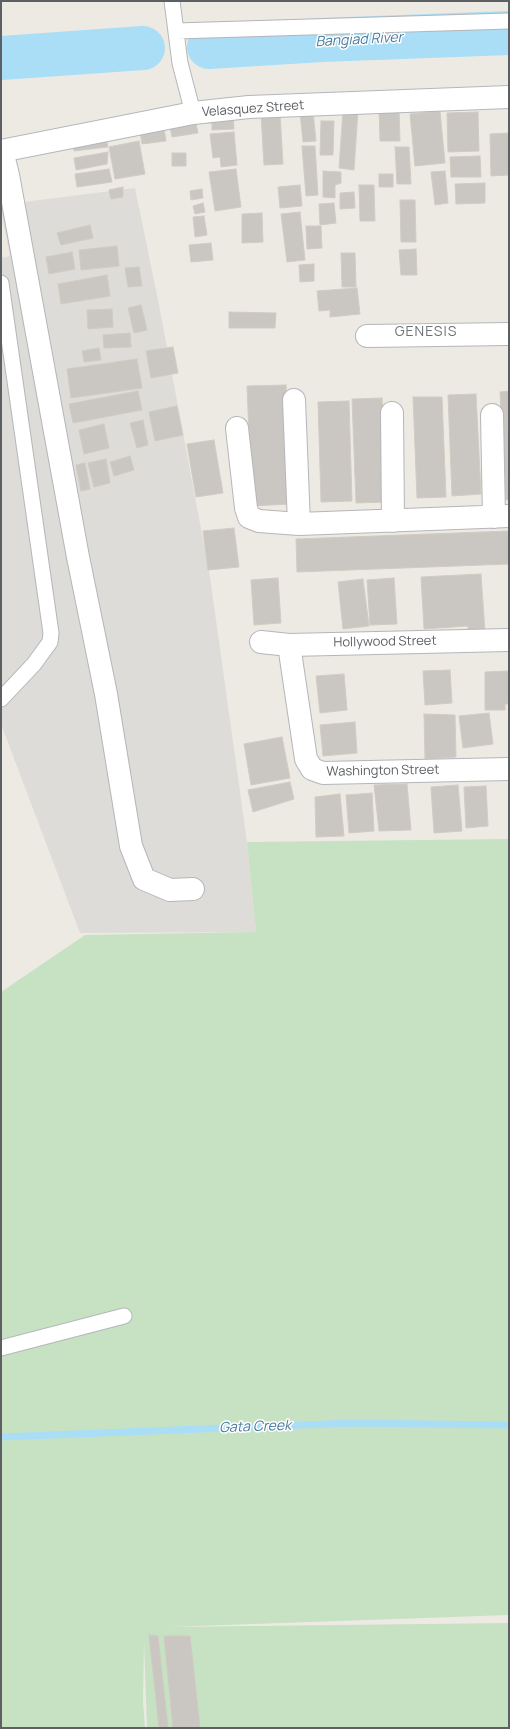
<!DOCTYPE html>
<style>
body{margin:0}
#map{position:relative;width:510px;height:1729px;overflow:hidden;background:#edeae4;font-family:Manrope,sans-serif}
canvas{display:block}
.frame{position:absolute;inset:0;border:2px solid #5c6063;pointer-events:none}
</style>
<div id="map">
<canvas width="510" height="1729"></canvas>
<div class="frame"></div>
</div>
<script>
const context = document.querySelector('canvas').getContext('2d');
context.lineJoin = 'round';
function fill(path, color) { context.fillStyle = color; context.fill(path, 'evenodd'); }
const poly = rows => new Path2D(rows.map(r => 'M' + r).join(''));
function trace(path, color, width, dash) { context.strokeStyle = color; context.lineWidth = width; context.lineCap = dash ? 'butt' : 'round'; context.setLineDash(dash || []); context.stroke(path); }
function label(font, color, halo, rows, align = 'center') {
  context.font = font + ' Manrope,sans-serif'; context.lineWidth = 3; context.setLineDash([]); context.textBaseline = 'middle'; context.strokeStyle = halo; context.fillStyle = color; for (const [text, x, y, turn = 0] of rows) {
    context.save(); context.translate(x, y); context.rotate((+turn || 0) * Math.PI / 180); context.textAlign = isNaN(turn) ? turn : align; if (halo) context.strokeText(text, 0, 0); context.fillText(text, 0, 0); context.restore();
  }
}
fill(poly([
 [15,161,24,202,135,188,159,305,210,577,247,842,256,932,80,933,1,724,1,258,10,256,1,211,1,164]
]), '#dedcd8');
fill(poly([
 [509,839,509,1615,168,1627,509,1623,509,1728,147,1728,144,1642,143,1702,145,1728,1,1728,1,992,85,935,256,932,247,842]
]), '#c6e2c2');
trace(poly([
 [1,1437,351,1423,509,1425]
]), '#aadef6', 7);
trace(poly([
 [209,47,322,40,509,33],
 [1,58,143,48]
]), '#aadef6', 44);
const building = poly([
 [399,108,400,141,380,141,379,109,399,108],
 [343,110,358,111,354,170,339,168,343,110],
 [313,111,316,141,303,142,300,112,313,111],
 [440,111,445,163,415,166,410,114,440,111],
 [478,112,479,151,448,152,447,113,478,112],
 [280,113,283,164,264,165,261,114,280,113],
 [233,114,234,129,212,130,212,123,205,123,205,115,233,114],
 [195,118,198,133,172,137,169,122,195,118],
 [321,121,334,121,333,155,320,155,321,121],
 [164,128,166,141,142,144,140,131,164,128],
 [234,132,237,165,221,167,220,157,213,158,210,134,234,132],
 [509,133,509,175,491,176,490,134,509,133],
 [106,138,108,147,74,151,73,143,106,138],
 [139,141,145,174,115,179,109,147,139,141],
 [302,146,315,146,318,195,306,196,302,146],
 [395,147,409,147,411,184,397,184,395,147],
 [108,152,107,164,76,170,74,158,108,152],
 [172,153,186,153,186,166,172,166,172,153],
 [480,156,481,177,451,177,450,157,480,156],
 [109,169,112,182,77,187,75,174,109,169],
 [236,169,241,207,215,211,209,172,236,169],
 [323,171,341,172,341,183,335,185,335,198,323,197,323,171],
 [445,171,448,203,435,205,431,172,445,171],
 [379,174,393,174,393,187,379,187,379,174],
 [485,183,485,203,456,204,455,184,485,183],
 [300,185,302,206,280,208,278,187,300,185],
 [359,185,374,185,375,221,360,221,359,185],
 [123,187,123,197,111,199,109,190,123,187],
 [202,189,203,198,191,200,190,191,202,189],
 [354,192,355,208,340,209,340,193,354,192],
 [400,200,415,200,416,242,401,242,400,200],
 [203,203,205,212,195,214,193,206,203,203],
 [334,203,336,223,320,225,319,204,334,203],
 [300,212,305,260,287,262,281,214,300,212],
 [262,213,263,242,242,243,242,214,262,213],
 [204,216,207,235,195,237,193,217,204,216],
 [90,225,93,238,61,245,57,233,90,225],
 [306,226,321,226,322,248,307,249,306,226],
 [211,243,213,260,191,262,189,245,211,243],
 [117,246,119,266,81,270,79,250,117,246],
 [416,249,417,275,401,275,399,250,416,249],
 [72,252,75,269,49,274,46,257,72,252],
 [341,253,355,253,356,287,342,287,341,253],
 [314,264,314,281,300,282,299,265,314,264],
 [139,267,142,286,128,287,125,268,139,267],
 [107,275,110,296,61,304,58,284,107,275],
 [357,288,360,314,330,317,330,310,319,311,317,291,357,288],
 [141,305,147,330,134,333,128,308,141,305],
 [112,309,113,327,88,329,87,310,112,309],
 [229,312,276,313,275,328,229,328,229,312],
 [130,333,131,347,104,348,103,335,130,333],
 [173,347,178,373,151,378,146,351,173,347],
 [99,348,101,360,84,362,82,351,99,348],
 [137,359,142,388,71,398,67,369,137,359],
 [286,385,291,504,252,506,247,386,286,385],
 [138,391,142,410,73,423,69,404,138,391],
 [509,391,509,499,506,500,500,392,509,391],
 [476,394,481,494,452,496,448,395,476,394],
 [413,397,442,397,446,497,417,498,413,397],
 [382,398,387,502,356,503,352,399,382,398],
 [349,401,352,501,321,502,318,402,349,401],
 [177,406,183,435,155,441,149,412,177,406],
 [143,420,148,445,137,448,130,423,143,420],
 [104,424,109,448,84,454,79,430,104,424],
 [214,440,223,493,196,497,187,444,214,440],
 [130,456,134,470,114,476,110,462,130,456],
 [106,459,110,483,94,487,88,463,106,459],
 [85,463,90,489,81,491,76,465,85,463],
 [234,528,239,567,208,570,203,531,234,528],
 [509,531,509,564,297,572,296,539,509,531],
 [481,574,485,632,468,633,468,626,424,629,421,577,481,574],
 [278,578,281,623,254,625,251,580,278,578],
 [394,578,397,624,370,625,367,580,394,578],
 [363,579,369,626,343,629,338,582,363,579],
 [450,670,452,703,425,705,423,671,450,670],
 [509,671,509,704,505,704,505,710,485,710,485,672,509,671],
 [344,674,347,710,320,713,316,676,344,674],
 [489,713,493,744,463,748,459,716,489,713],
 [424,714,455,715,456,757,425,759,424,714],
 [355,722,357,753,323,756,320,725,355,722],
 [282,737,290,778,251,785,244,744,282,737],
 [290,782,294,799,253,812,248,790,290,782],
 [407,784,411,830,379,831,374,785,407,784],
 [458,785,462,831,434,833,431,787,458,785],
 [486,786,488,826,466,828,464,787,486,786],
 [372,793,374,831,349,833,346,795,372,793],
 [340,794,344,836,316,837,315,797,340,794],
 [149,1635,158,1636,168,1728,159,1728,149,1635],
 [164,1636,190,1636,200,1728,173,1728,164,1636]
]);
fill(building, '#cac7c2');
trace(building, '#d1cbc2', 1);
const lane = poly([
 [172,1,180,63,193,113],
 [176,31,509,21],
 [1,283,51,633,50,642,34,664,1,699],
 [1,1348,124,1316]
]);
const street = poly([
 [2,151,8,175,78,557,106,694,131,846,144,879,170,890,193,889],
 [367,336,509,334],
 [294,400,299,524],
 [392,413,393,521],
 [492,415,494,517],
 [237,428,246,508,249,517,259,521,299,524,509,516],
 [261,642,289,645,509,640],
 [289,645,306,759,312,769,323,773,509,769]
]);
const secondary = poly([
 [1,151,193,113,249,107,509,97]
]);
trace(lane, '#b4b6b9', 17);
trace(street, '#b4b6b9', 24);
trace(secondary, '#b3b7ba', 24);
trace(lane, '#fff', 15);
trace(street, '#fff', 22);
trace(secondary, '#fff', 22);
label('13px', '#5c6063', '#fff', [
 ["Velasquez Street",253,109,-4],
 ["Hollywood Street",385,642,-1],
 ["Washington Street",383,771,-1]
]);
label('italic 14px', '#467b9e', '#fff', [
 ["Bangiad River",359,40,-3],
 ["Gata Creek",255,1427,-2]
]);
context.letterSpacing = '1px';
label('14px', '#6d7275', '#fff', [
 ["GENESIS",426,332]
]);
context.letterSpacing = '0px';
</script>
